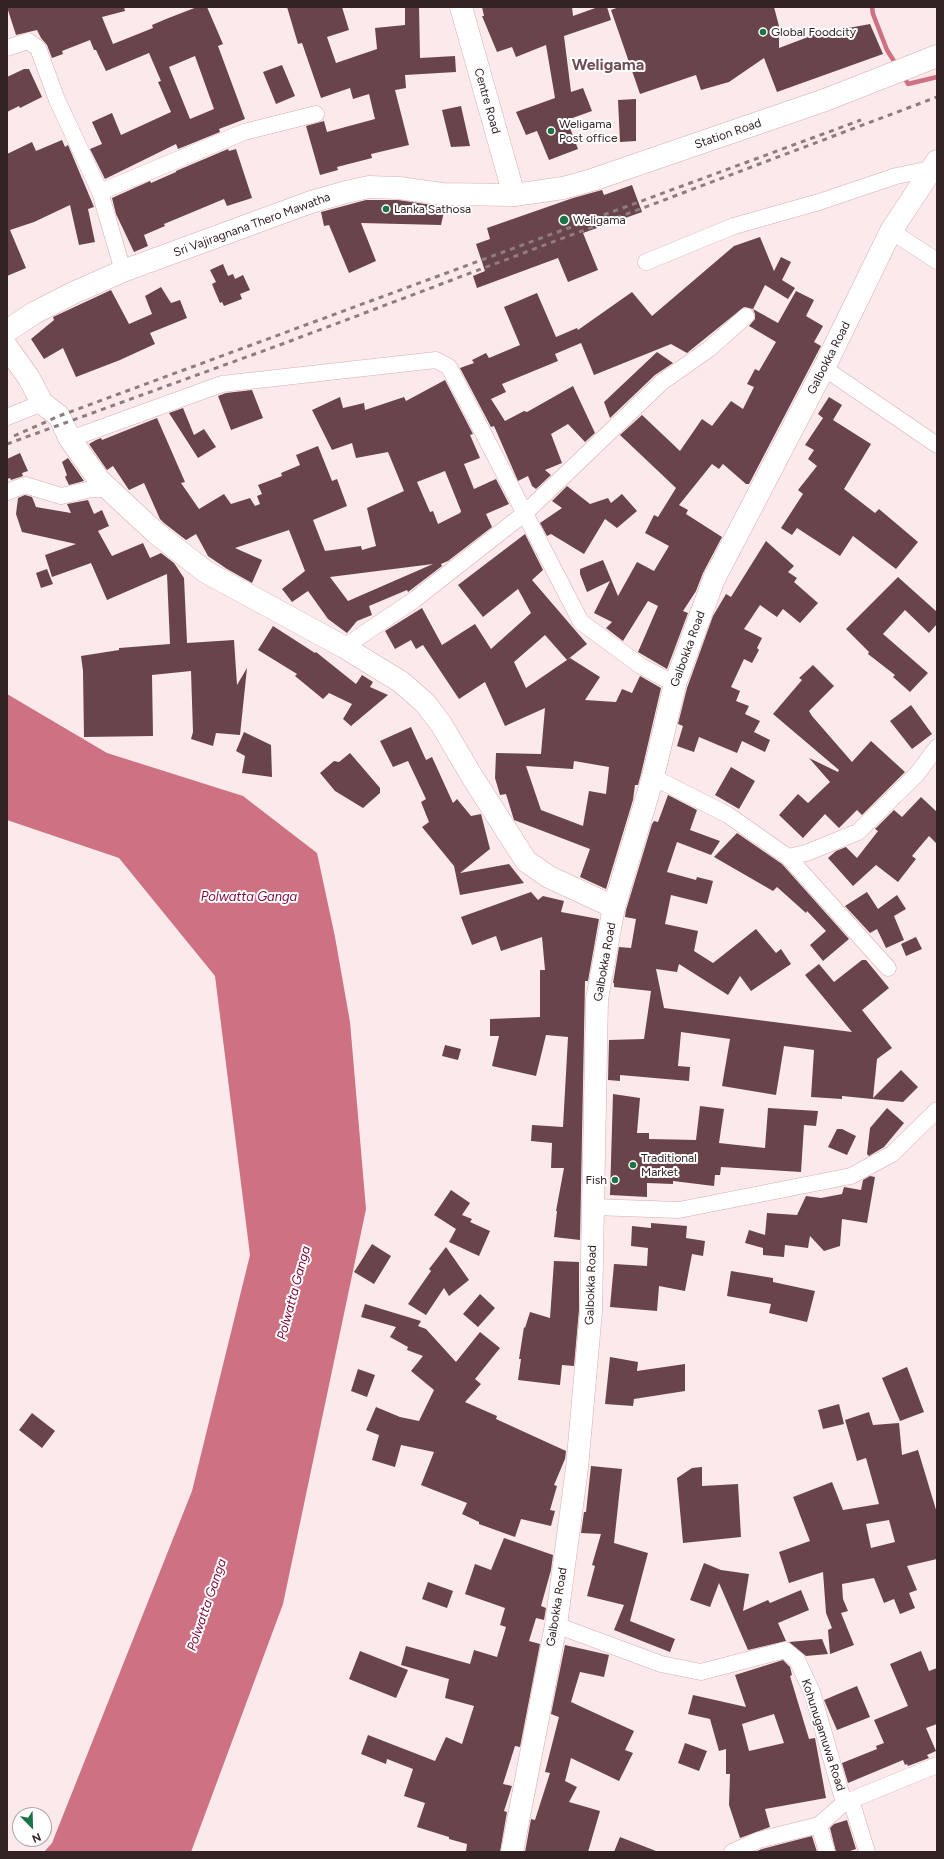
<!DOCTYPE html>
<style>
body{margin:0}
#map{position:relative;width:944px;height:1859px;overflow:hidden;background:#fbe9eb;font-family:Figtree,sans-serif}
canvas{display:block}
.frame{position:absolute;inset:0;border:8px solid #332325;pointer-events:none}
.north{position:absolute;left:12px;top:1807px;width:40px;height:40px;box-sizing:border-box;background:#fff;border:1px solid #ada7a8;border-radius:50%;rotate:157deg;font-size:11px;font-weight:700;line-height:16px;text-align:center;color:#332325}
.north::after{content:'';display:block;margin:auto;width:14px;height:18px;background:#1b7448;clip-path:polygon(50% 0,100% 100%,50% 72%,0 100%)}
</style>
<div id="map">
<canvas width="944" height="1859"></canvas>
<div class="frame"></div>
<div class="north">N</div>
</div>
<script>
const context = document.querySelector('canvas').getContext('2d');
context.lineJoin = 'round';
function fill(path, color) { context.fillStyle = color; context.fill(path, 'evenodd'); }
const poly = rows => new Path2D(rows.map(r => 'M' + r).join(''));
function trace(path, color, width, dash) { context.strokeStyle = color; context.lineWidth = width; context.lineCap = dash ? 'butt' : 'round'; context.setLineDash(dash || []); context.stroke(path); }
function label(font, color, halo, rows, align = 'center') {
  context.font = font + ' Figtree,sans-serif'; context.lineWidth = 4; context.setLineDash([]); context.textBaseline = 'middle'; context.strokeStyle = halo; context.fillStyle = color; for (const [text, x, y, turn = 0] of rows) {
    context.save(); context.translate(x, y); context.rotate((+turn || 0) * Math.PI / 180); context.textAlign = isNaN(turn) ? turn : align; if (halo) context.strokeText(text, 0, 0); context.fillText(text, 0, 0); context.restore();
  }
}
fill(poly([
 [7,694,107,753,243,796,317,853,335,937,350,1022,366,1209,283,1604,191,1852,44,1852,52,1843,192,1491,250,1255,215,976,119,858,7,820]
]), '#ce7182');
trace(poly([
 [872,7,873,14,887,50,897,66],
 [903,75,908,84,937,77]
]), '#ce7182', 4.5);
fill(poly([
 [7,7,124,7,125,11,102,17,113,44,153,28,152,25,166,19,197,7,207,7,223,44,218,46,245,119,219,129,220,132,178,149,176,144,105,179,90,149,102,144,92,122,112,113,121,135,171,112,158,82,161,81,149,53,106,71,96,50,94,50,90,40,62,51,63,54,52,58,47,45,41,38,37,30,16,35],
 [195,56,214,109,190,119,169,67],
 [287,7,342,7,349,30,327,37,336,63,377,49,375,28,405,25,405,7,419,7,420,58,455,56,456,72,405,75,406,88,395,90,409,145,371,154,372,158,337,167,338,170,320,175,306,126,324,121,327,132,375,119,369,94,353,99,350,88,321,98,302,43,298,44],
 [482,7,572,7,573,16,598,7,607,7,611,20,564,36,571,92,583,88,592,111,567,120,578,149,549,160,537,131,526,135,516,112,555,98,546,45,516,57,512,47,497,52,482,16,484,16],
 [619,7,774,7,779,26,779,48,816,34,870,24,883,54,777,92,764,58,729,82,701,90,696,75,640,94,611,10],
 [282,65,295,96,276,104,263,72],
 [24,69,29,69,42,97,20,108,19,106,7,112,7,77],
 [636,99,636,141,620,142,618,100],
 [461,106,470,146,451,147,442,110],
 [62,140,65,147,68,145,94,207,88,209,95,242,79,245,70,205,34,222,10,230,26,268,7,276,7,154,32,142,36,151],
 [228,149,229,151,236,149,252,198,227,206,224,199,164,224,165,226,144,235,148,246,134,252,116,214,112,198,150,181,151,183,176,172,176,171],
 [632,185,642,212,583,233,598,270,568,282,558,258,477,288,473,276,485,271,476,244,490,239,487,228,573,198,602,190,604,195],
 [366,200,398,200,445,207,441,225,361,223,376,261,349,273,329,225,324,226,321,212],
 [760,237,774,271,781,257,791,262,782,280,795,288,788,299,765,285,753,309,778,323,796,291,814,300,806,316,823,326,814,342,821,346,749,484,746,484,723,464,719,469,712,464,679,505,688,510,686,514,722,537,703,573,696,591,683,611,688,613,667,669,638,652,658,606,648,601,623,641,606,628,612,622,594,613,610,581,587,592,580,574,580,569,603,560,618,596,637,562,654,571,669,546,645,533,654,515,658,517,676,488,620,435,642,415,680,451,702,419,712,426,731,401,743,409,754,387,747,384,755,369,759,371,776,342,749,326,755,319,755,314,753,309,744,307,687,353,671,344,594,375,581,343,555,354,558,361,502,384,506,392,491,399,505,421,524,411,527,412,573,386,595,433,585,442,568,424,551,434,562,463,545,470,551,475,536,489,532,486,528,476,518,481,494,426,491,427,460,368,474,363,472,360,486,353,489,358,520,345,504,307,537,293,556,337,577,328,578,330,632,292,652,316,734,246],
 [223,264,228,276,233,274,235,279,243,275,250,290,240,294,242,299,224,306,222,302,220,303,214,289,212,284,216,282,210,270],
 [161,287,171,303,180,300,187,318,150,333,155,344,120,360,76,377,63,348,44,359,31,339,54,320,53,317,111,290,129,324,152,314,145,296],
 [657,352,673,363,655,375,610,418,604,402],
 [445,380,473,434,470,435,480,458,464,464,474,489,496,479,509,504,486,514,492,527,448,561,441,564,442,566,408,592,407,590,369,606,372,615,357,621,347,633,328,619,308,591,292,602,282,589,305,571,289,530,235,548,262,560,252,583,227,569,208,556,196,534,186,540,164,523,160,519,144,483,129,490,113,466,107,470,89,444,96,440,101,438,102,440,157,418,185,482,181,483,199,509,224,494,231,504,250,498,255,506,260,504,257,496,262,494,258,485,282,476,281,473,300,465,296,455,318,446,332,481,337,479,347,506,313,520,325,551,361,546,362,550,376,546,367,508,404,491,388,452,356,458,352,443,332,450,312,410,340,397,343,408,364,403,365,410,404,397,406,401],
 [445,471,461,511,460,513,438,524,433,511,430,512,417,482],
 [433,564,348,601,330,577],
 [252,390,263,418,231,430,218,396,226,393],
 [829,397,842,405,833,420,871,444,844,489,875,513,879,509,918,542,896,569,853,536,840,556,797,528,792,535,781,528,803,494,798,490,817,466,808,459,814,450,805,445,823,418,818,414],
 [183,408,194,435,204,429,216,447,198,458,169,413],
 [20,453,28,471,22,473,23,476,11,480,10,478,7,479,7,459],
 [68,458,84,481,69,485,65,477,67,475,62,462],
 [567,486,590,504,608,498,611,503,622,494,637,511,617,528,605,519,584,554,551,534,547,536,540,523,562,508,552,501],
 [25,495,32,497,36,507,71,513,67,504,88,500,94,514,102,510,109,526,98,531,112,556,143,543,150,558,161,553,174,563,184,578,187,643,234,640,237,685,247,668,240,735,216,733,213,746,191,739,193,732,191,671,152,675,153,736,84,737,83,671,81,656,119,650,119,648,170,644,167,574,107,600,91,563,52,577,45,555,76,544,22,532,16,514,18,498],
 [525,534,543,570,532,580,587,644,567,660,570,658,600,677,585,700,616,702,622,689,632,693,640,676,661,688,641,774,638,785,635,785,633,800,606,889,580,877,590,849,514,820,506,794,500,795,495,778,496,753,541,754,545,708,505,726,485,682,459,699,423,645,416,649,411,640,395,649,385,631,422,608,442,645,475,624,491,649,531,613,518,589,483,617,458,585],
 [545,635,567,660,526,688,514,662],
 [574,761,609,767,606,794,589,791,583,826,541,810,526,766,573,769],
 [766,541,794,566,788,572,797,578,794,582,818,603,800,623,783,609,777,617,760,605,744,629,762,638,757,648,759,650,752,663,744,659,731,687,740,691,736,701,749,706,745,714,760,721,754,732,770,740,765,752,742,741,737,753,699,737,694,752,677,746,683,726,678,724,687,688,713,616,726,594,731,597],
 [47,569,53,584,41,588,36,573],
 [898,577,937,612,937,624,929,633,905,610,883,634,928,673,910,692,893,677,895,675,868,654,869,652,846,629],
 [273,626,315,653,316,652,356,684,362,675,373,682,370,687,388,695,351,726,343,719,352,704,329,693,323,699,295,676,297,674,258,650],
 [813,665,834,686,809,711,812,716,852,762,871,741,905,772,862,815,857,810,839,828,825,814,803,838,779,815,798,794,808,803,830,782,809,758,838,772,839,770,773,714,802,680,799,678],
 [911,705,932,734,912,749,890,721],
 [411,727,426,760,432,757,453,803,457,799,471,816,481,814,490,849,460,873,509,864,524,883,460,895,454,866,422,827,429,822,421,802,426,799,408,761,393,767,380,741],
 [244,732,271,745,272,777,242,773,245,756,236,751],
 [350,753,380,788,380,793,363,808,335,791,320,773,334,761,339,762],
 [731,767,755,781,739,809,715,795],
 [668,795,697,810,690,830,720,841,711,855,677,842,667,872,696,880,697,877,713,881,707,904,671,895,665,924,698,931,694,951,713,963,756,929,776,953,781,949,791,964,751,991,740,976,728,995,679,964,677,972,656,969,664,1008,852,1032,805,975,819,964,834,982,862,960,866,960,889,988,862,1010,892,1048,877,1059,873,1098,901,1070,918,1087,903,1102,842,1096,842,1099,811,1097,814,1050,784,1046,776,1095,722,1086,730,1039,681,1032,678,1066,690,1067,689,1081,620,1075,620,1081,608,1080,609,1040,644,1039,651,991,614,987,614,983,613,983,619,947,631,948,636,919,625,917,626,910,652,824,654,821,658,822],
 [921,797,937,812,937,844,929,836,912,856,916,859,898,882,876,865,853,886,828,858,836,851,846,847,857,858,878,831,875,829,894,810,902,817],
 [737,833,782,864,849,939,823,961,810,945,826,931,807,911,806,913,777,887,773,891,714,857],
 [531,892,538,900,543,896,564,901,561,912,599,919,588,981,585,981,580,1240,554,1237,557,1211,556,1211,564,1168,551,1168,552,1143,531,1141,532,1125,563,1127,568,1037,546,1035,536,1076,492,1066,499,1036,490,1036,490,1019,540,1017,540,970,545,970,542,937,501,951,496,936,472,945,461,917],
 [867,892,878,909,897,895,906,909,894,916,904,940,886,948,877,929,870,933,845,906],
 [916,937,922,949,906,956,901,944],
 [445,1045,461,1049,458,1060,442,1056],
 [613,1094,640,1098,637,1133,649,1133,649,1139,696,1140,700,1106,724,1109,719,1143,765,1148,768,1108,818,1111,816,1126,804,1125,801,1172,721,1167,720,1175,715,1175,714,1186,673,1181,673,1184,647,1183,647,1197,610,1195],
 [887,1108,904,1123,884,1147,869,1156,867,1154,870,1128],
 [837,1129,842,1129,856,1136,847,1155,828,1147],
 [870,1176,875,1177,867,1223,842,1219,840,1246,824,1251,810,1236,808,1248,785,1245,784,1257,763,1255,763,1248,745,1243,749,1230,765,1235,767,1213,797,1215,806,1196,821,1198,842,1194,844,1187,861,1190,863,1180],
 [451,1190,470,1203,462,1215,472,1219,470,1222,490,1231,479,1256,449,1242,456,1229,434,1215],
 [651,1223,687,1226,686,1238,705,1241,703,1256,692,1254,685,1291,659,1286,657,1311,610,1307,614,1264,647,1266,648,1248,631,1246,632,1226,651,1228],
 [372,1244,391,1256,374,1284,354,1272],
 [446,1247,469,1280,449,1296,444,1288,426,1315,408,1304,431,1271,429,1269],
 [554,1261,579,1262,579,1310,574,1366,562,1365,560,1385,518,1380,521,1359,519,1359,524,1327,525,1328,530,1312,550,1318],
 [731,1271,773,1278,773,1282,815,1291,807,1322,769,1313,771,1304,727,1296],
 [480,1294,495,1308,478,1327,463,1314],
 [365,1304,421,1321,418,1326,426,1329,456,1362,480,1332,500,1348,475,1379,481,1384,465,1402,497,1416,496,1419,566,1451,565,1459,554,1485,557,1486,550,1510,555,1511,551,1526,521,1519,515,1537,479,1524,479,1522,462,1514,467,1503,421,1485,434,1452,401,1445,395,1467,372,1460,379,1435,366,1430,376,1407,400,1417,419,1421,434,1390,411,1371,423,1356,407,1350,408,1347,390,1337,396,1327,361,1317],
 [610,1357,638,1362,637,1371,685,1364,685,1391,634,1399,633,1406,605,1404],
 [907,1367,924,1412,900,1421,882,1378],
 [358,1369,375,1375,367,1397,351,1391],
 [839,1404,844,1424,823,1429,818,1410],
 [869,1412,873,1425,899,1423,902,1455,918,1450,937,1513,937,1559,907,1566,917,1590,909,1593,915,1608,900,1614,894,1599,884,1603,874,1578,842,1584,843,1599,848,1611,841,1613,854,1645,830,1654,828,1630,832,1628,826,1613,823,1572,789,1583,779,1552,810,1541,793,1497,832,1482,843,1510,879,1504,866,1458,857,1461,845,1420],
 [889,1520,895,1542,871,1548,866,1524],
 [32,1413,55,1431,42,1448,19,1430],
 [591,1466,622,1469,614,1543,648,1553,630,1621,675,1639,670,1652,614,1630,624,1605,587,1596,595,1566,592,1565,601,1534,581,1533,584,1512,586,1512],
 [702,1467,702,1486,738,1484,741,1537,683,1543,677,1478,692,1468],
 [504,1538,553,1555,551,1570,541,1606,546,1608,544,1620,536,1618,529,1641,540,1644,520,1747,515,1746,503,1784,512,1786,504,1811,507,1812,500,1852,466,1852,467,1844,449,1839,449,1837,417,1827,425,1803,404,1796,413,1769,387,1759,386,1764,361,1754,368,1735,435,1761,446,1737,462,1744,474,1706,445,1698,449,1679,401,1665,406,1646,470,1664,474,1650,497,1657,506,1627,500,1625,505,1608,465,1594,475,1564,491,1570],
 [704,1563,721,1570,749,1574,743,1611,768,1600,770,1603,801,1590,809,1610,778,1623,786,1641,748,1650,719,1583,710,1607,690,1600],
 [428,1582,453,1591,447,1608,422,1599],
 [822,1639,828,1654,806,1656,789,1642],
 [565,1645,609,1655,604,1677,580,1672,571,1702,634,1731,625,1750,633,1753,619,1781,571,1758,565,1781,577,1787,569,1802,600,1811,588,1852,525,1852,531,1819,535,1820,550,1773,545,1772,559,1717,551,1714],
 [360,1651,408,1670,396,1698,349,1679],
 [921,1651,929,1671,937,1668,937,1724,926,1728,936,1751,927,1755,929,1758,908,1766,907,1764,905,1765,903,1760,848,1783,842,1763,877,1749,876,1746,884,1743,874,1720,908,1706,890,1664],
 [783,1660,790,1667,792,1675,790,1676,809,1739,815,1738,826,1798,765,1809,770,1827,740,1838,729,1805,730,1774,726,1774,726,1749,719,1751,710,1719,688,1714,693,1695,746,1707,735,1675],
 [774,1714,784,1743,749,1751,742,1724],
 [857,1686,870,1717,837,1730,824,1700],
 [685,1743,707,1751,699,1771,678,1763],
 [847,1820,856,1849,847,1852,836,1852,830,1828,834,1824],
 [812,1836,817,1852,755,1852,762,1849],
 [620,1837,656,1851,655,1852,614,1852]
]), '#69454b');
const minor = poly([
 [7,48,28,41,38,48,57,100,100,192,123,271],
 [100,192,244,132,316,114],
 [891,231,937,261],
 [646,262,734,226,819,202,896,176,931,169],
 [824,368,937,445],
 [7,417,42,403],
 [70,439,222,384,436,360,449,367,581,622,641,666,675,684],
 [7,492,25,485,61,496,92,489,108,489],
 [344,647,414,600,525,513,662,382,709,349,746,316],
 [653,777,728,815,788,857,888,968],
 [788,857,806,853,858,832,917,774,937,747],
 [593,1207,679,1210,851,1176,892,1154,937,1110],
 [556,1625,661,1664,701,1672,785,1650,797,1660,812,1692,844,1803],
 [851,1800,867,1852],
 [819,1825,827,1852],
 [732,1852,759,1840,819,1825,844,1803,937,1765]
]);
const secondary = poly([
 [7,331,34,313,73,293,123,271,311,202,346,192,369,187,399,188,442,194,514,195],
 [7,347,29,378,42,403,59,416,70,439,99,480,156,533,206,572,344,647,401,682,425,703,441,724,473,778,526,861,549,877,614,907]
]);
const primary = poly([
 [461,7,514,195,563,188,592,180,825,100,937,56],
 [512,1852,556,1625,577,1468,591,1311,597,999,614,907,653,777,675,684,714,579,824,368,891,231,937,161]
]);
trace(minor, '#d7adb3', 17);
trace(secondary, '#d7adb3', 23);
trace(primary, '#d7adb3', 23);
trace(minor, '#fff', 16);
trace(secondary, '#fff', 22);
trace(primary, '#fff', 22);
trace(poly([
 [14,436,59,416,861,120],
 [7,444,285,343,937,97]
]), '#8e7d7f', 3, [5, 5]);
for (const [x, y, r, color] of [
 [763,32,4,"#1b7448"],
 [551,131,4,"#1b7448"],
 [386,209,4,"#1b7448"],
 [564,220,5,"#1b7448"],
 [633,1165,4,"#1b7448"],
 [615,1180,4,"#1b7448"]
]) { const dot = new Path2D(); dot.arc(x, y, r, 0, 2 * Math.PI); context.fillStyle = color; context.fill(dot); trace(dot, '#fff', 1.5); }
label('12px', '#332325', '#fff', [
 ["Global Foodcity",771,32],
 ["Weligama",559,124],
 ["Post office",559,138],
 ["Lanka Sathosa",394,209],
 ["Weligama",573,220],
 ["Traditional",641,1158],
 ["Market",641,1172],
 ["Fish",607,1180,"right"]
], 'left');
label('12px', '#332325', '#fff', [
 ["Centre Road",487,101,74],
 ["Station Road",728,134,-19],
 ["Sri Vajiragnana Thero Mawatha",252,225,-20],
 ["Galbokka Road",829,358,-63],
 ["Galbokka Road",688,649,-70],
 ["Galbokka Road",605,962,-80],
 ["Galbokka Road",591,1285,-88],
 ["Galbokka Road",557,1607,-81],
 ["Kohunugamuwa Road",823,1735,72]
]);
label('italic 13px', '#7d0432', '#fff', [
 ["Polwatta Ganga",249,897],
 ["Polwatta Ganga",294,1293,-75],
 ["Polwatta Ganga",207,1605,-71]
]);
label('bold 16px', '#714c52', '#fff', [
 ["Weligama",608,65]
]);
</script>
